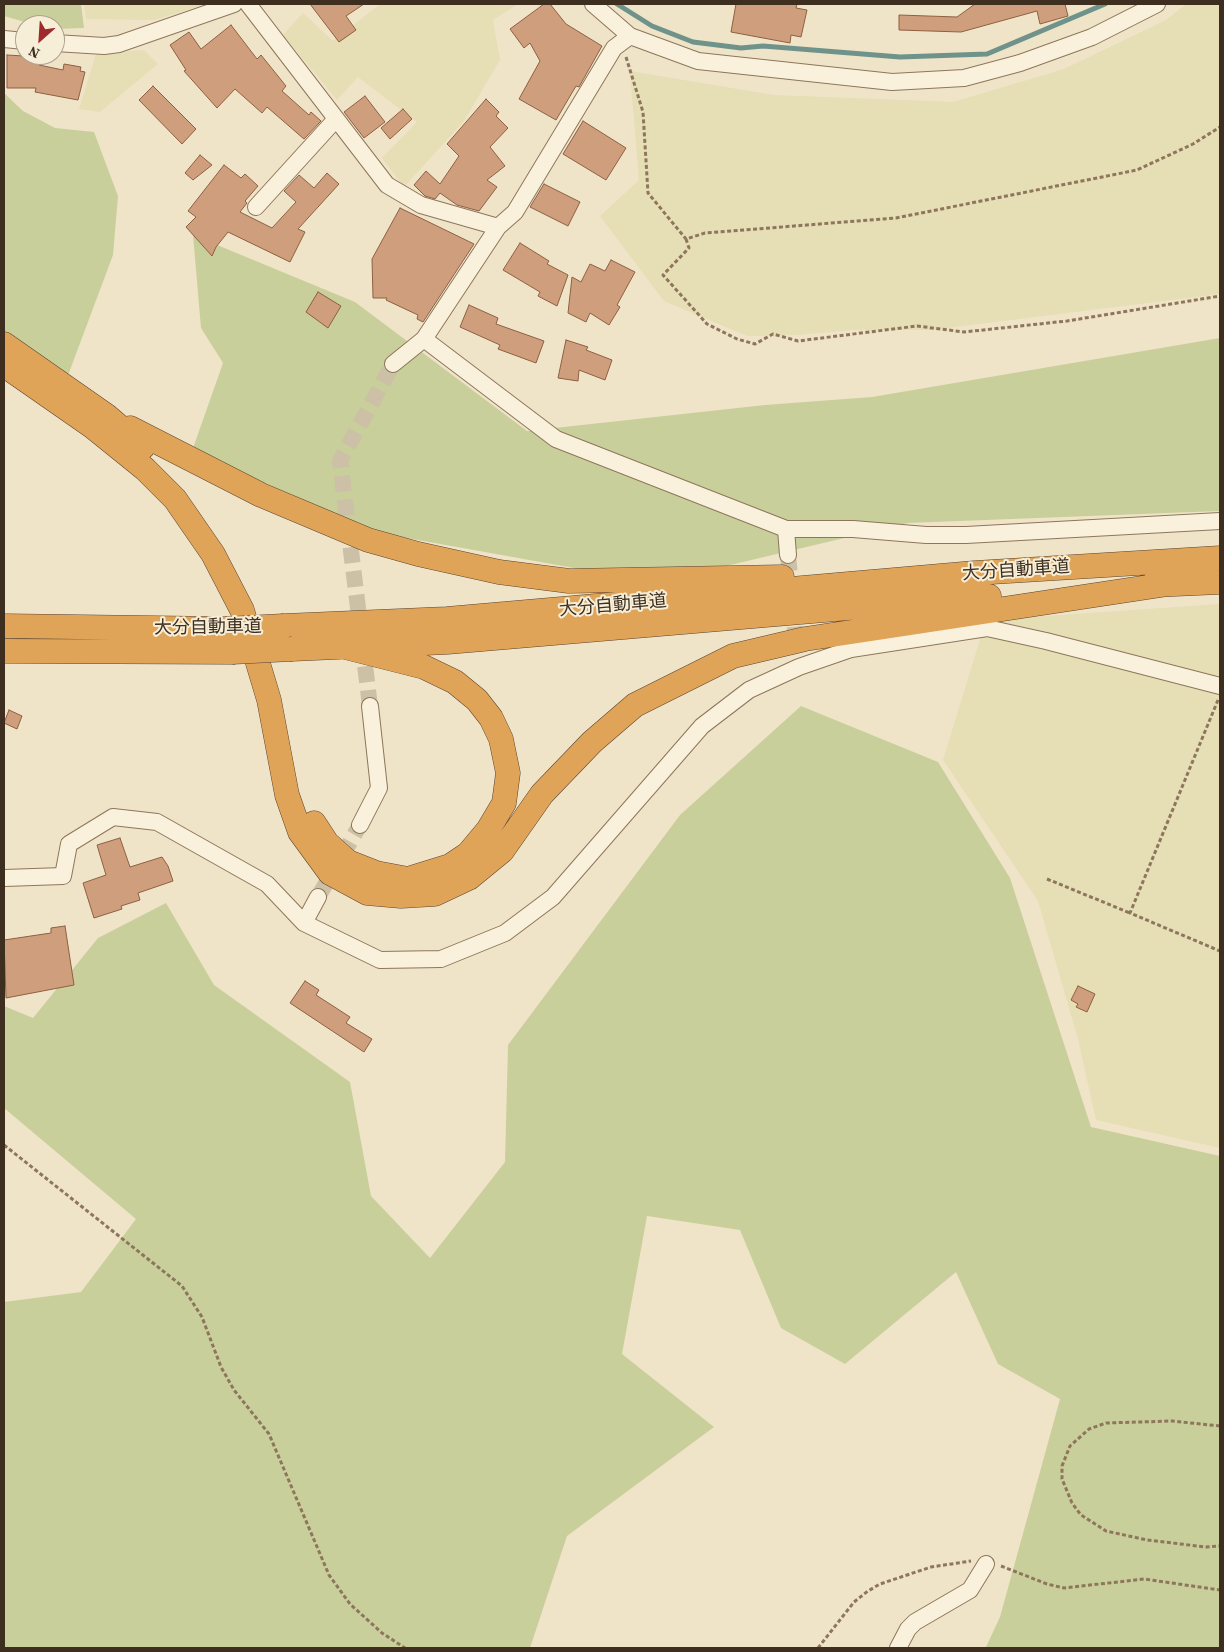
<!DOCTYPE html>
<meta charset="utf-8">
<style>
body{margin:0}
#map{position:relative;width:1224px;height:1652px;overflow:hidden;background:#f0e4c8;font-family:"Source Serif 4",serif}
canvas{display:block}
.frame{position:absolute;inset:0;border:5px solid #3d2e20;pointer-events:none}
.north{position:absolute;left:15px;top:15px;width:50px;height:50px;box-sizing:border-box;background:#f7eed8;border:1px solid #ada18e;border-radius:50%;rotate:206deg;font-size:14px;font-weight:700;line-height:20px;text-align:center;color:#3d2e20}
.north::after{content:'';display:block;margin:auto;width:18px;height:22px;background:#9e2a2b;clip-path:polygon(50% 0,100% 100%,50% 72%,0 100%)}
</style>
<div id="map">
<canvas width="1224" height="1652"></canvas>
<div class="frame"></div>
<div class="north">N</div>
</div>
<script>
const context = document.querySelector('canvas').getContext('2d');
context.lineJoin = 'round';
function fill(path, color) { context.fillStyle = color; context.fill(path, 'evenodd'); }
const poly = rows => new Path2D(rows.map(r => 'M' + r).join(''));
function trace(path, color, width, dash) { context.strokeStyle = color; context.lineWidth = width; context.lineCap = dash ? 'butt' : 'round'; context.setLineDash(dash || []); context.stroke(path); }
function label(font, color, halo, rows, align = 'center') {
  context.font = font + ' "Source Serif 4","Noto Sans JP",serif'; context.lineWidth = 4; context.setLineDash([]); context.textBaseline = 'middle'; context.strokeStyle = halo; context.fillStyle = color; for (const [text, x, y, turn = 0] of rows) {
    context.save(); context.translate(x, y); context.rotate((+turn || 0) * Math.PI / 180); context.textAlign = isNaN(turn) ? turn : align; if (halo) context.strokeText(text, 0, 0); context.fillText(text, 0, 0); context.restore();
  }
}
fill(poly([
 [84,4,206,4,154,20,86,19],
 [380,4,518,4,493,20,500,60,464,121,404,187,382,158,417,122,358,77,337,100,283,35,303,13,333,41],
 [1186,4,1220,4,1220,294,931,330,853,330,798,335,747,336,664,301,600,216,639,180,630,71,774,95,953,102,1064,69,1166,20],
 [144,50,158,64,100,112,79,109,96,54],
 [1220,604,1220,1148,1096,1120,1078,1039,1038,901,943,760,986,620]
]), '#e6deb5');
fill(poly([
 [4,4,81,4,84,28,55,29,55,25,35,25,4,16],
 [4,93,23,111,55,128,94,132,118,196,113,255,67,378,4,336],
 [193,235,355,302,527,431,765,405,872,397,1220,338,1220,511,908,523,709,570,585,570,379,533,192,451,223,363,201,328],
 [801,706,938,762,1010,878,1091,1127,1220,1156,1220,1648,986,1647,1000,1617,1060,1399,998,1364,956,1272,845,1364,781,1328,740,1230,647,1216,622,1354,714,1427,567,1536,530,1648,4,1648,4,1302,81,1292,136,1219,4,1108,4,1006,33,1018,98,938,166,903,214,985,350,1082,371,1196,430,1258,505,1162,508,1045,680,815]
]), '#c9cf9b');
trace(poly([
 [617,4,652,26,693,42,741,48,763,46,900,57,987,54,1105,4]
]), '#6f938a', 5);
const building = poly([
 [310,4,364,4,346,16,356,30,339,42,310,4],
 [544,4,550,4,566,24,602,46,579,87,576,86,556,120,519,99,540,61,530,43,524,48,510,29,544,4],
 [736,4,797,4,796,8,807,10,801,37,791,35,790,43,731,32,736,4],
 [975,4,1065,4,1068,16,1040,24,1037,11,961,32,899,30,899,15,957,17,975,4],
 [231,25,257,59,261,55,286,86,282,91,309,115,311,112,321,121,304,139,267,107,262,113,235,89,217,108,184,71,186,70,170,45,189,32,201,49,231,25],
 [7,55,40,57,39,65,63,70,64,64,81,67,80,71,85,72,78,100,35,92,36,88,7,88,7,55],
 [153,86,196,129,182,144,139,100,153,86],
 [365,96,385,122,364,138,344,112,365,96],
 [486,99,499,112,496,116,508,128,490,147,505,166,487,180,497,187,479,211,457,205,440,193,435,199,425,196,414,185,426,171,440,184,459,156,447,144,486,99],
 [403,109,412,119,390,139,381,128,403,109],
 [583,121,626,148,606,180,563,154,583,121],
 [200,155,212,165,193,180,185,173,200,155],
 [224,165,241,178,245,174,258,186,245,201,247,203,240,212,272,228,296,202,284,191,299,175,314,188,327,173,339,184,298,229,305,232,290,262,228,232,216,247,212,256,186,227,196,217,188,211,224,165],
 [544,184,580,202,568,226,530,207,544,184],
 [400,208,474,244,423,322,417,319,418,315,386,300,387,298,373,298,372,259,400,208],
 [520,243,549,261,547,264,568,275,557,306,538,296,540,292,503,270,520,243],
 [611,260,635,272,617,305,620,307,609,325,590,313,586,322,568,313,572,277,581,282,590,264,605,271,611,260],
 [318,292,341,306,328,328,306,312,318,292],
 [469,305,498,318,496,324,544,341,536,363,498,349,500,345,460,327,469,305],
 [566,340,588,347,586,350,612,360,605,380,579,370,578,381,558,378,566,340],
 [9,710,22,716,17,729,4,723,9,710],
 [120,838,130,867,162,857,168,866,173,881,138,893,140,900,121,906,122,909,94,918,83,883,106,875,97,845,120,838],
 [65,926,74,985,6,998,4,940,51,933,51,928,65,926],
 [305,981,319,990,316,995,350,1017,346,1023,372,1039,364,1052,290,1003,305,981],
 [1078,986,1095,994,1087,1012,1076,1007,1078,1004,1071,1000,1078,986]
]);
fill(building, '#cf9f7d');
trace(building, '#8d5f41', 1);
trace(poly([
 [788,555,797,650],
 [370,706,340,461,393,364],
 [318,897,360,825]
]), '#ccc0a6', 16, [16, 8]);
const minor = poly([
 [248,4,387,185,421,205,498,227],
 [593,4,630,36,698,61,892,82,964,78,1020,63,1092,37,1157,4],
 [4,39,25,41],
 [55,43,104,46,119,44,234,4],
 [256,207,336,119],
 [424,339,556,439,786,529,853,529,926,535,966,535,1220,521],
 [393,364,424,339,498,227,515,212,614,48,630,36],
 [786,529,788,555],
 [360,825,379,788,370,706],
 [4,878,63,876,69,844,113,817,157,822,267,884,304,923,380,960,441,959,505,933,553,897,702,726,749,690,799,667,851,649,987,628,1046,641,1220,686],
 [304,923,318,897],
 [898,1648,908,1629,915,1622,970,1590,986,1564]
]);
const highway = poly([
 [4,344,107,416,143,447],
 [4,365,93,427,145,469,175,499,213,554,242,610,269,700,287,795,300,832,330,873,367,893,401,896,435,894,469,878,502,851,542,794,592,742,635,705,733,656,805,639,1168,584],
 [130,428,261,495,368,540,418,554,499,572,569,581,782,577],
 [1152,585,1220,582],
 [4,626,226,629],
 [284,626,447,619,975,573,1220,558],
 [292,649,447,642,989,596],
 [4,651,232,652],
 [314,823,327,843,348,862,376,873,408,879,450,866,468,854,488,830,504,803,508,773,501,739,491,718,477,700,455,682,424,667,341,646]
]);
trace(minor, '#8d765c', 18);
trace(highway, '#5b4430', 25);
trace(poly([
 [626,57,643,112,648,193,686,239,705,233,896,218,1137,170,1193,144,1220,127],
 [686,239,689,248,663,275,707,324,737,339,755,344,773,334,798,341,917,326,964,332,1067,321,1220,296],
 [1218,700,1130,913,1220,951],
 [1047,879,1130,913],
 [4,1145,182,1286,202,1317,221,1367,234,1390,269,1434,329,1575,350,1604,382,1633,405,1648],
 [1220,1426,1172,1421,1106,1423,1089,1429,1070,1446,1062,1466,1062,1479,1072,1503,1081,1515,1106,1531,1147,1540,1206,1547,1220,1546],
 [1001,1566,1047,1584,1064,1588,1144,1579,1220,1590],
 [818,1648,854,1602,868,1591,880,1584,931,1567,971,1561]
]), '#8d765c', 3, [4, 2.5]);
trace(minor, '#faf1dc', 16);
trace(highway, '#e0a458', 24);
const highwayBridge = poly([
 [226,629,284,626],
 [232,652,292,649]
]);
trace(highwayBridge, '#5b4430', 25, []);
trace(highwayBridge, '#e0a458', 24);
label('18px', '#3d2e20', '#f7eed8', [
 ["大分自動車道",1016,571,-4],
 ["大分自動車道",613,606,-5],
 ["大分自動車道",208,628,-1]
]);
</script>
